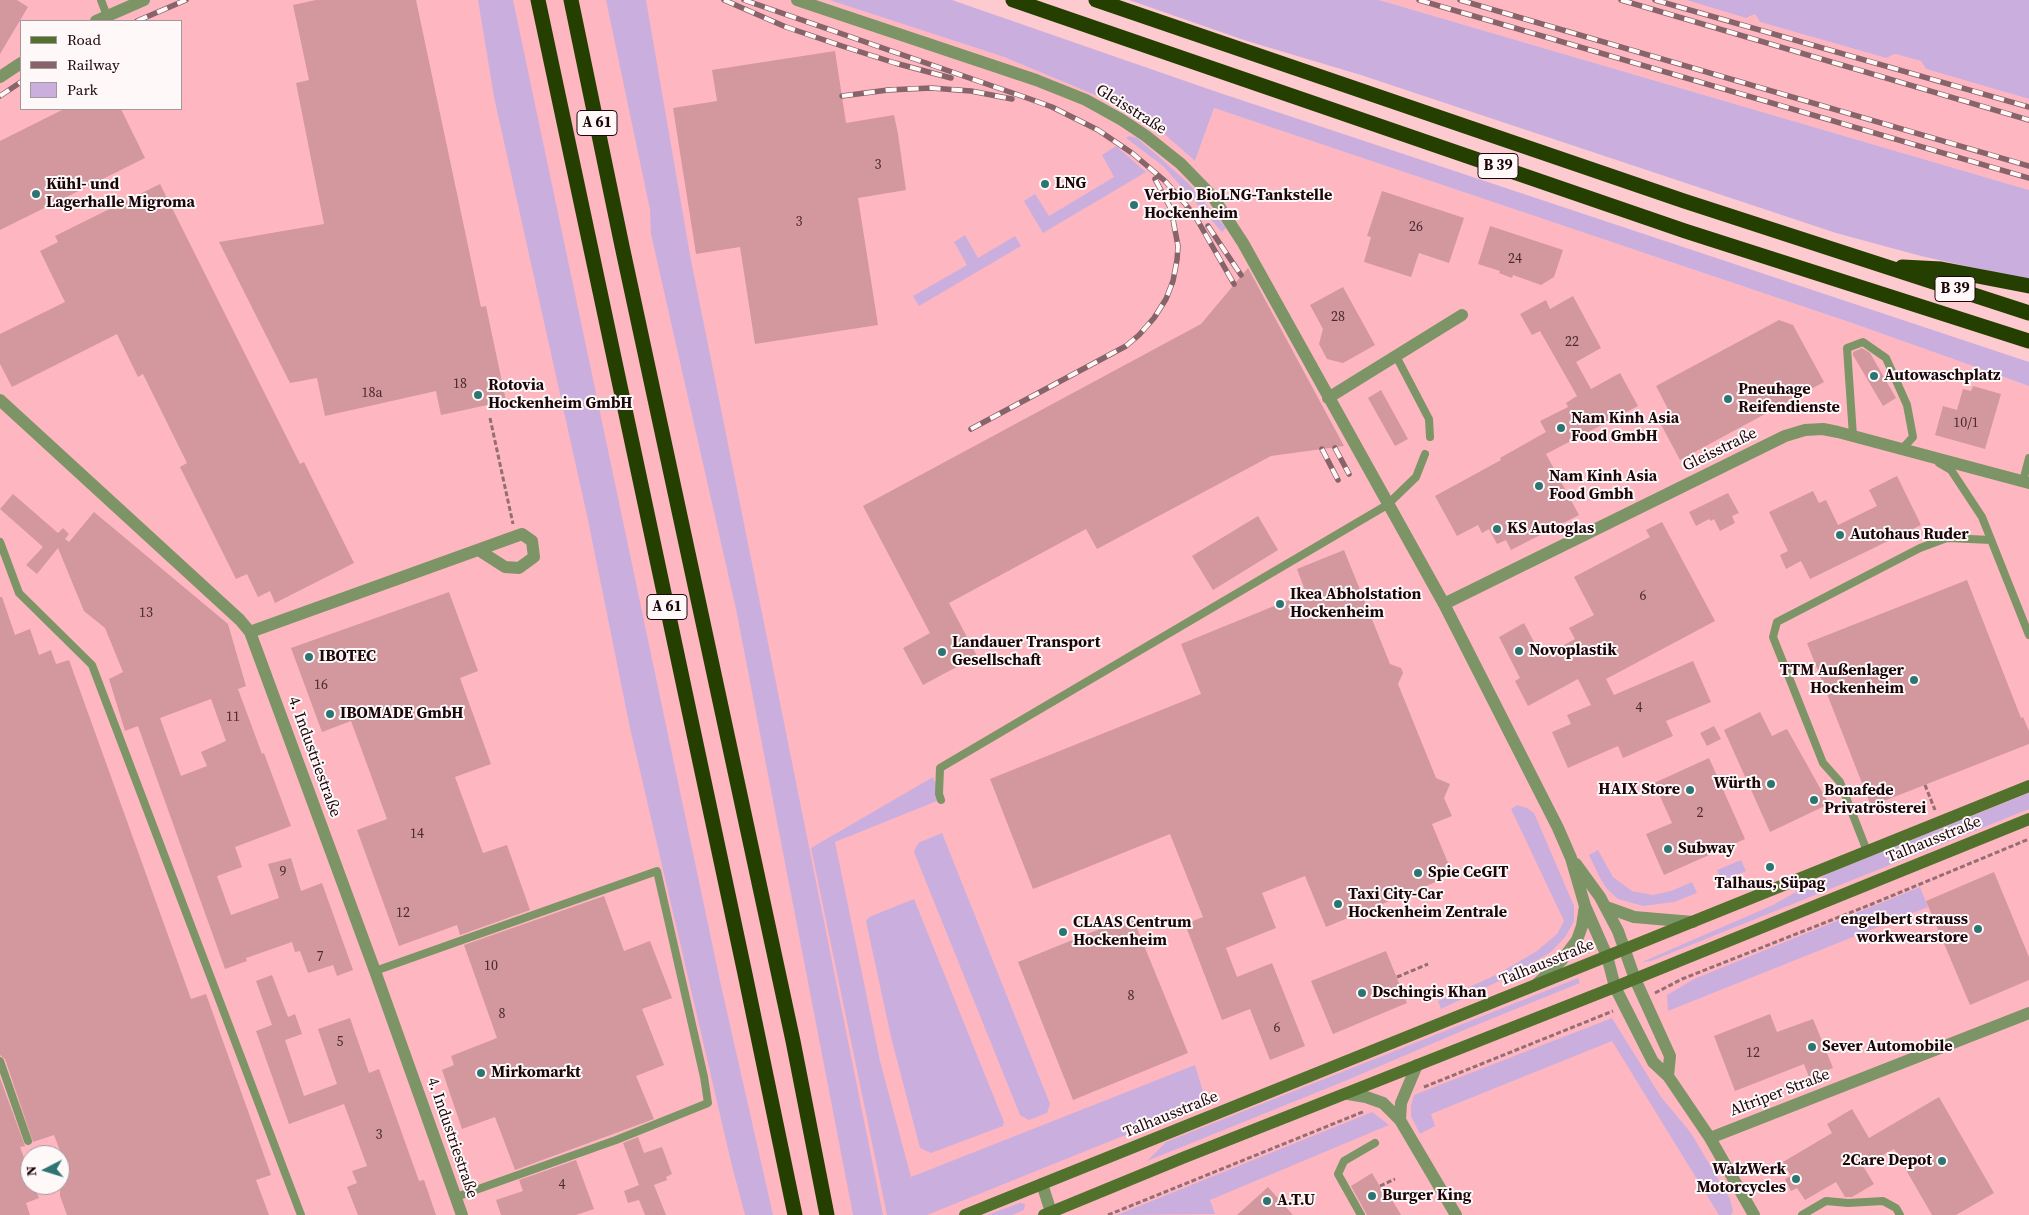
<!DOCTYPE html>
<meta charset="utf-8">
<style>
body{margin:0}
#map{position:relative;width:2029px;height:1215px;overflow:hidden;background:#fdcad0;font-family:"Source Serif 4",serif}
canvas{display:block}
.legend{position:absolute;left:20px;top:20px;width:162px;height:90px;box-sizing:border-box;background:#fff8f9;border:1px solid #a49799;margin:0;padding:6px 9px;list-style:none;font-size:15px;color:#1b060a}
.legend li{display:flex;align-items:center;gap:10px;height:25px}
.legend b{width:25px;border:1px solid #a49799}
.north{position:absolute;left:20px;top:1145px;width:50px;height:50px;box-sizing:border-box;background:#fff8f9;border:1px solid #a49799;border-radius:50%;rotate:265deg;font-size:14px;font-weight:700;line-height:20px;text-align:center;color:#1b060a}
.north::after{content:'';display:block;margin:auto;width:18px;height:22px;background:#2c7572;clip-path:polygon(50% 0,100% 100%,50% 72%,0 100%)}
</style>
<div id="map">
<canvas width="2029" height="1215"></canvas>
<ul class="legend">
<li><b style="height:6px;background:#51712c"></b>Road</li>
<li><b style="height:6px;background:#876469"></b>Railway</li>
<li><b style="height:14px;background:#caafde"></b>Park</li>
</ul>
<div class="north">N</div>
</div>
<script>
const context = document.querySelector('canvas').getContext('2d');
context.lineJoin = 'round';
function fill(path, color) { context.fillStyle = color; context.fill(path, 'evenodd'); }
const poly = rows => new Path2D(rows.map(r => 'M' + r).join(''));
function trace(path, color, width, dash) { context.strokeStyle = color; context.lineWidth = width; context.lineCap = dash ? 'butt' : 'round'; context.setLineDash(dash || []); context.stroke(path); }
function label(font, color, halo, rows, align = 'center') {
  context.font = font + ' "Source Serif 4",serif'; context.lineWidth = 4; context.setLineDash([]); context.textBaseline = 'middle'; context.strokeStyle = halo; context.fillStyle = color; for (const [text, x, y, turn = 0] of rows) {
    context.save(); context.translate(x, y); context.rotate((+turn || 0) * Math.PI / 180); context.textAlign = isNaN(turn) ? turn : align; if (halo) context.strokeText(text, 0, 0); context.fillText(text, 0, 0); context.restore();
  }
}
fill(poly([
 [0,0,829,0,1004,57,1119,105,1164,134,1195,161,1214,108,1852,323,2029,386,2029,1215,0,1215],
 [21,21,181,21,181,109,21,109],
 [30,1155,60,1155,60,1185,30,1185],
 [1379,0,1686,0,1746,18,1755,14,1760,22,1886,58,1895,54,1921,61,1926,69,2029,99,2029,190]
]), '#feb7c0');
fill(poly([
 [478,0,513,0,720,981,773,1215,745,1215,732,1166,630,728,588,520,494,97],
 [606,0,646,0,690,255,883,1215,853,1215,736,609,651,234,650,210],
 [829,0,952,0,1214,91,2029,362,2029,386,1852,323,1214,108,1195,161,1164,134,1119,105,1004,57],
 [1129,0,1379,0,2029,190,2029,280,1921,256,1836,233,1361,75,1247,41],
 [1686,0,2029,0,2029,99,1926,69,1921,61,1895,54,1886,58,1760,22,1755,14,1746,18],
 [1129,136,1137,138,1158,156,1189,184,1226,228,1222,232,1163,166,1126,138],
 [1116,146,1146,172,1043,233,1024,201,1035,194,1049,216,1114,177,1102,155],
 [965,235,978,258,1015,236,1021,246,919,306,913,296,967,265,954,242],
 [933,777,942,799,835,842,880,1061,911,1177,1195,1065,1204,1095,1200,1105,927,1215,887,1215,811,848],
 [2029,793,2029,809,1651,961,1642,962,1773,905,1829,873],
 [1517,805,1527,808,1534,813,1574,906,1574,921,1566,936,1551,952,1516,973,1441,1009,1438,1001,1496,975,1537,951,1557,934,1564,921,1511,809],
 [942,833,1050,1104,1047,1113,1029,1120,1020,1115,914,852,918,843],
 [1598,850,1613,877,1632,891,1653,895,1671,891,1692,882,1697,893,1674,902,1643,906,1618,899,1607,889,1600,878,1589,855],
 [1741,860,1746,871,1722,881,1717,870],
 [1920,887,1928,907,1668,1011,1667,995,1694,979],
 [914,899,1004,1122,1003,1126,931,1153,920,1148,891,1037,866,921,869,917],
 [1578,978,1580,983,1469,1028,1345,1081,1147,1161,1166,1142],
 [1612,1018,1661,1097,1691,1133,1730,1199,1733,1211,1731,1215,1719,1215,1612,1041,1431,1114,1435,1126,1420,1134,1411,1116,1411,1106,1414,1095],
 [1372,1112,1389,1125,1210,1200,1215,1214,1117,1215],
 [1020,1203,1025,1204,1024,1210,1012,1215,987,1215]
]), '#caafde');
fill(poly([
 [0,0,17,0,28,7,0,54],
 [316,0,416,0,481,307,486,306,506,401,441,415,436,391,325,416,317,378,290,383,219,242,324,224,296,83,309,80,293,5],
 [835,51,846,123,894,115,898,134,906,190,858,198,878,325,755,344,740,247,696,254,673,108,717,101,712,70],
 [64,109,121,109,145,158,0,230,0,141],
 [160,184,300,464,304,462,354,563,275,603,270,591,258,597,247,574,236,579,180,467,187,463,143,374,138,377,117,334,12,387,0,364,0,334,65,302,40,251,58,242,55,236],
 [1382,191,1464,218,1449,263,1419,253,1411,277,1364,262,1371,237,1367,236],
 [1490,226,1563,250,1554,277,1541,285,1513,275,1512,278,1499,273,1500,271,1478,264],
 [1248,268,1344,446,1271,456,1097,549,1086,529,949,603,977,656,923,685,903,648,930,633,863,506,1201,324],
 [1343,287,1375,345,1343,363,1327,359,1319,344,1323,329,1310,305],
 [1573,296,1601,348,1576,362,1591,389,1620,373,1638,406,1546,454,1579,515,1511,550,1506,540,1497,544,1489,529,1482,533,1478,525,1457,536,1435,496,1501,460,1500,458,1546,432,1540,421,1568,407,1566,403,1577,396,1540,331,1532,335,1520,314,1546,300,1550,309],
 [1779,320,1793,325,1824,382,1680,460,1657,417,1669,411,1656,386],
 [1862,348,1870,353,1896,398,1883,406,1853,355,1853,352],
 [1973,386,2001,394,1985,449,1935,435,1943,406,1957,410,1963,389,1971,391],
 [1381,390,1408,439,1395,446,1368,398],
 [1897,476,1921,525,1810,579,1801,561,1786,569,1780,555,1788,551,1769,512,1813,491,1819,503,1826,500,1838,525,1877,506,1869,490],
 [1728,493,1739,513,1732,516,1735,523,1720,531,1714,519,1711,521,1709,519,1696,526,1689,512],
 [13,494,58,533,63,528,69,534,65,539,69,542,94,512,228,624,246,686,238,689,262,754,264,753,291,826,235,847,242,867,217,876,231,915,279,898,268,864,291,858,301,891,322,883,353,970,337,976,333,965,308,973,300,951,295,952,292,942,246,958,247,961,225,969,138,726,125,731,109,679,123,672,105,628,84,611,58,548,37,574,26,565,43,547,0,509],
 [211,699,226,741,201,752,207,766,181,776,160,718],
 [1258,516,1278,550,1213,590,1192,556],
 [1662,522,1715,621,1606,679,1614,695,1693,661,1711,702,1666,721,1673,736,1623,758,1618,746,1568,768,1552,732,1571,724,1567,715,1591,705,1578,679,1528,706,1515,681,1520,678,1499,637,1524,623,1542,657,1575,639,1569,628,1594,615,1574,577,1650,537,1646,530],
 [1344,550,1390,664,1401,668,1403,673,1398,684,1436,778,1450,784,1444,798,1452,816,1432,824,1453,875,1326,927,1305,876,1262,893,1276,928,1226,948,1237,977,1272,963,1305,1046,1270,1060,1250,1009,1222,1020,1185,924,1203,917,1170,834,1033,889,990,779,1201,694,1181,644,1306,593,1297,569],
 [1967,580,2021,718,2023,717,2029,731,2029,744,1871,806,1807,643],
 [449,592,478,671,460,678,491,764,455,777,483,853,507,845,530,910,460,935,457,925,399,946,357,830,387,819,351,721,322,732,291,648],
 [0,597,2,597,15,635,30,629,39,655,51,650,56,664,69,660,191,999,206,994,271,1175,256,1180,269,1215,67,1215,60,1196,60,1151,54,1135,33,1142,5,1059,0,1055],
 [1760,712,1772,736,1787,729,1829,804,1770,832,1724,730],
 [1714,726,1721,739,1707,746,1700,733],
 [1709,758,1745,839,1664,875,1646,834,1672,823,1654,783],
 [1994,872,2029,957,2029,980,1970,1005,1926,901],
 [604,896,624,951,650,941,672,998,642,1009,664,1065,636,1076,654,1119,515,1170,495,1117,462,1129,442,1070,454,1065,451,1056,497,1038,464,945],
 [1132,916,1188,1053,1073,1100,1018,962],
 [1386,951,1407,1003,1333,1034,1311,981],
 [272,975,288,1017,295,1014,302,1034,285,1040,304,1096,337,1084,318,1029,350,1018,369,1073,379,1069,419,1181,424,1180,436,1215,358,1215,347,1187,357,1183,352,1171,367,1166,344,1104,289,1124,256,1031,272,1025,256,981],
 [1770,1014,1777,1032,1813,1019,1833,1068,1809,1077,1804,1064,1735,1091,1714,1036],
 [0,1078,25,1146,20,1147,30,1174,30,1185,34,1185,39,1198,26,1203,30,1215,0,1215],
 [1939,1097,1994,1193,1956,1215,1932,1215,1894,1149,1863,1166,1874,1184,1852,1197,1845,1197,1836,1182,1805,1200,1797,1188,1791,1191,1785,1179,1791,1176,1783,1162,1832,1133,1827,1124,1852,1109,1869,1138],
 [638,1137,644,1153,662,1147,672,1174,666,1177,667,1180,654,1185,666,1215,645,1215,639,1200,628,1203,624,1191,639,1185,623,1143],
 [576,1160,594,1209,576,1215,501,1215,496,1200,523,1191,519,1180],
 [1372,1173,1382,1190,1385,1188,1401,1215,1367,1215,1351,1186],
 [1268,1187,1293,1215,1237,1215]
]), '#d3979e');
trace(poly([
 [490,418,513,524],
 [1925,785,1935,810],
 [1397,977,1428,964],
 [1655,993,1682,979,1872,904,2029,839],
 [1424,1087,1613,1011],
 [1380,1186,1395,1179],
 [1108,1215,1365,1111]
]), '#936e73', 3, [5, 2.5]);
trace(poly([
 [101,0,107,16],
 [1396,356,1429,419,1430,437],
 [1853,436,1847,348,1863,342,1886,358,1907,405,1913,437,1902,449],
 [1939,463,1951,470,1982,517,2029,635],
 [2023,481,2029,458],
 [0,542,19,593,92,665,301,1215],
 [941,800,939,794,940,768,1387,505,1416,477,1425,454],
 [1867,851,1840,782,1823,763,1773,637,1777,622,1920,548,1947,538,1991,540],
 [375,971,657,871,704,1077,708,1103,616,1140,456,1197],
 [0,1061,28,1141],
 [1361,1215,1338,1174,1344,1161,1375,1143],
 [1802,1215,1826,1201,1848,1203,1883,1201,1896,1208,1900,1215]
]), '#7d9467', 8);
trace(poly([
 [797,0,1036,80,1086,100,1122,120,1146,136,1181,164,1213,197,1243,243,1444,604,1558,828,1571,858,1585,906,1607,956,1615,987,1653,1062,1668,1076,1710,1138,1754,1215],
 [96,21,144,0],
 [0,77,21,63],
 [1328,398,1462,315],
 [0,400,240,620,250,632,375,971,462,1215],
 [1444,604,1785,436,1805,430,1823,429,1838,432,2029,483],
 [250,632,522,534,532,541,534,557,519,568,505,567,480,551],
 [1576,864,1600,897,1618,931,1635,979,1670,1056,1668,1076],
 [1606,907,1634,917,1693,922],
 [1537,984,1562,960,1577,940,1582,926,1585,906],
 [1348,1094,1366,1097,1383,1103,1400,1120,1456,1215],
 [1400,1120,1401,1103,1417,1065],
 [1710,1138,2029,1013],
 [1042,1184,1052,1215]
]), '#7d9467', 12);
trace(poly([
 [965,1215,2029,786],
 [1044,1215,1185,1157,1615,987,2029,819]
]), '#51712c', 12);
trace(poly([
 [538,0,745,974,795,1215],
 [571,0,622,246,793,1041,827,1215],
 [1013,0,1685,231,2029,341],
 [1096,0,1684,201,2029,313],
 [1902,267,1941,269,2029,286]
]), '#243f00', 15);
const rail = poly([
 [724,0,786,27,842,46,895,63,951,78],
 [744,0,1030,99,1052,107,1098,130,1132,153,1165,181,1181,199,1195,216,1234,284],
 [1419,0,2029,178],
 [1460,0,2029,166],
 [1621,0,2029,120],
 [1655,0,2029,107],
 [137,21,186,0],
 [0,96,21,82],
 [842,96,888,90,931,88,971,91,1012,99],
 [1208,226,1241,275],
 [971,429,1126,346,1139,335,1154,318,1166,299,1173,281,1177,260,1178,246,1171,209,1155,179],
 [1335,448,1349,474],
 [1322,449,1338,480]
]);
trace(rail, '#876469', 5.5);
trace(rail, '#fff8f9', 4, [11]);
for (const [x, y, r, color] of [
 [1045,184,5,"#2c7572"],
 [36,194,5,"#2c7572"],
 [1134,205,5,"#2c7572"],
 [1874,376,5,"#2c7572"],
 [478,395,5,"#2c7572"],
 [1728,399,5,"#2c7572"],
 [1561,428,5,"#2c7572"],
 [1539,486,5,"#2c7572"],
 [1497,529,5,"#2c7572"],
 [1840,535,5,"#2c7572"],
 [1280,604,5,"#2c7572"],
 [1519,651,5,"#2c7572"],
 [942,652,5,"#2c7572"],
 [309,657,5,"#2c7572"],
 [1914,680,5,"#2c7572"],
 [330,714,5,"#2c7572"],
 [1771,784,5,"#2c7572"],
 [1690,790,5,"#2c7572"],
 [1814,800,5,"#2c7572"],
 [1668,849,5,"#2c7572"],
 [1770,867,5,"#2c7572"],
 [1418,873,5,"#2c7572"],
 [1338,904,5,"#2c7572"],
 [1978,929,5,"#2c7572"],
 [1063,932,5,"#2c7572"],
 [1362,993,5,"#2c7572"],
 [1812,1047,5,"#2c7572"],
 [481,1073,5,"#2c7572"],
 [1942,1161,5,"#2c7572"],
 [1796,1179,5,"#2c7572"],
 [1372,1196,5,"#2c7572"],
 [1267,1201,5,"#2c7572"]
]) { const dot = new Path2D(); dot.arc(x, y, r, 0, 2 * Math.PI); context.fillStyle = color; context.fill(dot); trace(dot, '#fff8f9', 2); }
label('14px', '#492a2f', null, [
 ["3",878,165],
 ["3",799,222],
 ["26",1416,227],
 ["24",1515,259],
 ["28",1338,317],
 ["22",1572,342],
 ["18",460,384],
 ["18a",372,393],
 ["10/1",1966,423],
 ["6",1643,596],
 ["13",146,613],
 ["16",321,685],
 ["4",1639,708],
 ["11",233,717],
 ["2",1700,813],
 ["14",417,834],
 ["9",283,872],
 ["12",403,913],
 ["7",320,957],
 ["10",491,966],
 ["8",1131,996],
 ["8",502,1014],
 ["6",1277,1028],
 ["5",340,1042],
 ["12",1753,1053],
 ["3",379,1135],
 ["4",562,1185]
]);
for (const [x, y, w] of [
 [597,123,40],
 [1498,166,40],
 [1955,289,40],
 [667,607,40]
]) { const box = new Path2D(); box.roundRect(x - w / 2, y - 12.5, w, 25, 4); context.fillStyle = '#fff8f9'; context.fill(box); trace(box, '#1b060a', 1); }
label('bold 15px', '#1b060a', null, [
 ["A 61",597,123],
 ["B 39",1498,166],
 ["B 39",1955,289],
 ["A 61",667,607]
]);
label('16px', '#1b060a', '#fff8f9', [
 ["Gleisstraße",1131,110,32],
 ["Gleisstraße",1720,450,-26],
 ["4. Industriestraße",314,757,70],
 ["Talhausstraße",1934,840,-22],
 ["Talhausstraße",1547,963,-22],
 ["Altriper Straße",1780,1093,-21],
 ["Talhausstraße",1171,1115,-22],
 ["4. Industriestraße",452,1138,71]
]);
label('bold 16px', '#1b060a', '#fff8f9', [
 ["LNG",1055,184],
 ["Kühl- und",46,185],
 ["Lagerhalle Migroma",46,203],
 ["Verbio BioLNG-Tankstelle",1144,196],
 ["Hockenheim",1144,214],
 ["Autowaschplatz",1884,376],
 ["Rotovia",488,386],
 ["Hockenheim GmbH",488,404],
 ["Pneuhage",1738,390],
 ["Reifendienste",1738,408],
 ["Nam Kinh Asia",1571,419],
 ["Food GmbH",1571,437],
 ["Nam Kinh Asia",1549,477],
 ["Food Gmbh",1549,495],
 ["KS Autoglas",1507,529],
 ["Autohaus Ruder",1850,535],
 ["Ikea Abholstation",1290,595],
 ["Hockenheim",1290,613],
 ["Landauer Transport",952,643],
 ["Gesellschaft",952,661],
 ["Novoplastik",1529,651],
 ["IBOTEC",319,657],
 ["TTM Außenlager",1904,671,"right"],
 ["Hockenheim",1904,689,"right"],
 ["IBOMADE GmbH",340,714],
 ["Würth",1761,784,"right"],
 ["HAIX Store",1680,790,"right"],
 ["Bonafede",1824,791],
 ["Privatrösterei",1824,809],
 ["Subway",1678,849],
 ["Spie CeGIT",1428,873],
 ["Talhaus, Süpag",1770,884,"center"],
 ["Taxi City-Car",1348,895],
 ["Hockenheim Zentrale",1348,913],
 ["engelbert strauss",1968,920,"right"],
 ["workwearstore",1968,938,"right"],
 ["CLAAS Centrum",1073,923],
 ["Hockenheim",1073,941],
 ["Dschingis Khan",1372,993],
 ["Sever Automobile",1822,1047],
 ["Mirkomarkt",491,1073],
 ["2Care Depot",1932,1161,"right"],
 ["WalzWerk",1786,1170,"right"],
 ["Motorcycles",1786,1188,"right"],
 ["Burger King",1382,1196],
 ["A.T.U",1277,1201]
], 'left');
</script>
